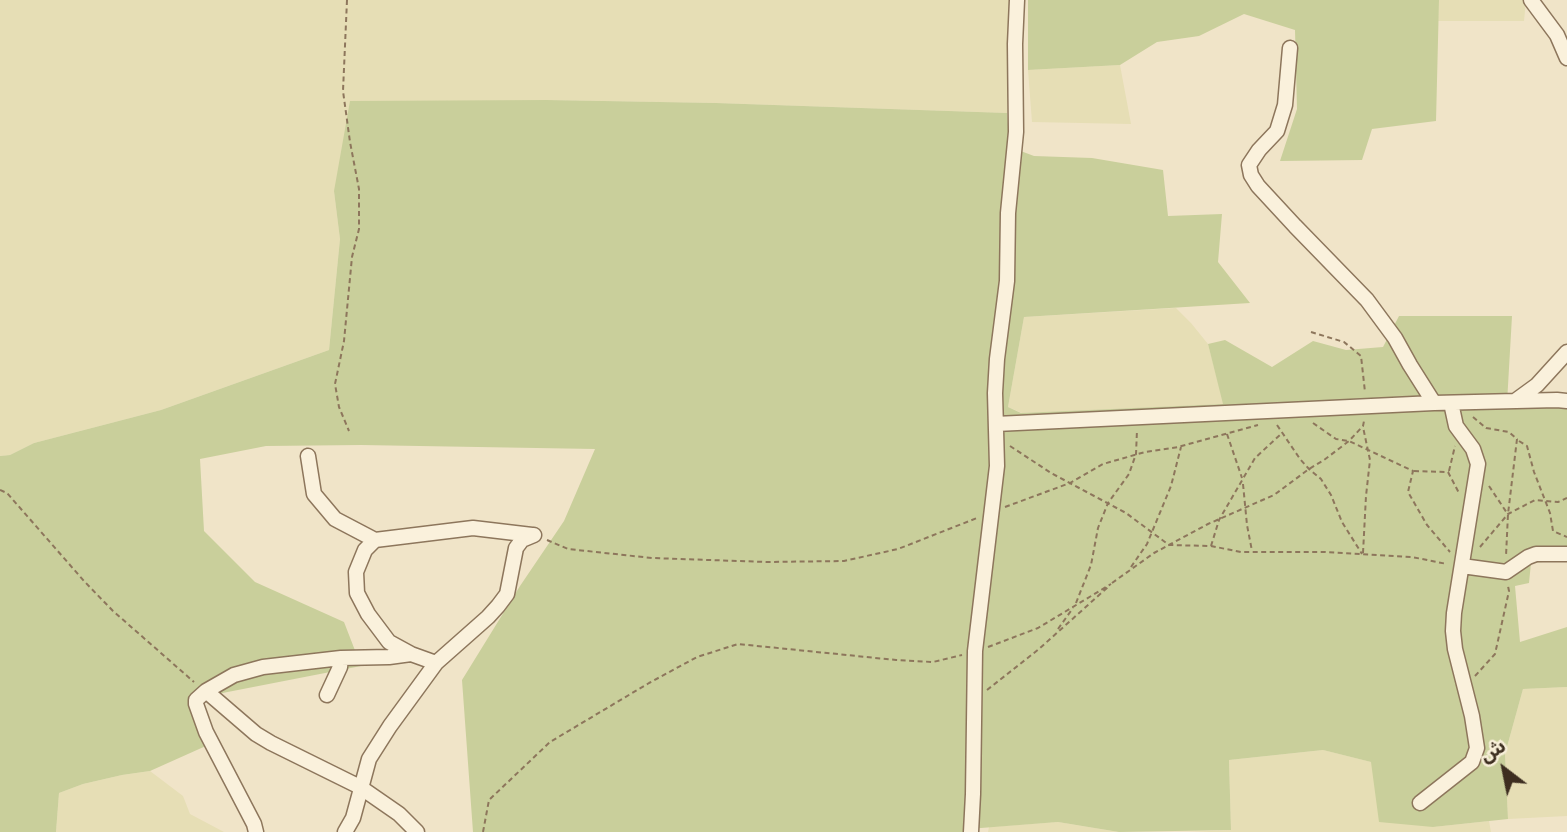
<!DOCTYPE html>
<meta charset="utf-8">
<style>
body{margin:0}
#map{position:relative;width:1567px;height:832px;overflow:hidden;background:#f0e4c8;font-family:Bitter,"Noto Sans Arabic",serif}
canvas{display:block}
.north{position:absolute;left:1469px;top:734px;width:70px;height:70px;-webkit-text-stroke:5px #f7eed8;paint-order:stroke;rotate:328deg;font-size:19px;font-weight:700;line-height:28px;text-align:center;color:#3d2e20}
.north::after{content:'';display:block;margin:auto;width:24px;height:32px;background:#3d2e20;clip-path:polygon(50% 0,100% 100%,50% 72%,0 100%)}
</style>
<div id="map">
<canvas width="1567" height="832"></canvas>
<div class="north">ش</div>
</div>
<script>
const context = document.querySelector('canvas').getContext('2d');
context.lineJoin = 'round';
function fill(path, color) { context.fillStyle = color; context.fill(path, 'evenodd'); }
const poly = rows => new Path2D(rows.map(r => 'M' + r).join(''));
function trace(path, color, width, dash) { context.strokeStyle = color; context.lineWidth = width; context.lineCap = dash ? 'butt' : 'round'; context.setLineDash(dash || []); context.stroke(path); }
fill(poly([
 [0,0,1012,0,1007,113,716,103,547,100,334,191,340,239,329,350,161,410,34,443,10,455,0,456],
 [1439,0,1526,0,1524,21,1438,21],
 [1120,65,1131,124,1032,122,1028,70],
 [1176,308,1191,323,1208,344,1224,404,1022,413,1008,407,1024,317],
 [1567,687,1567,816,1508,819,1505,754,1523,689],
 [1323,750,1371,762,1433,827,1489,821,1491,832,1189,832,1231,830,1229,760],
 [150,771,183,796,190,814,224,832,56,832,59,793,83,784,122,775],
 [1058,822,1119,832,988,832,989,827]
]), '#e6deb5');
fill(poly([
 [1028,0,1439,0,1436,121,1372,129,1362,160,1280,161,1297,109,1295,30,1244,14,1199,36,1157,42,1120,65,1028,70],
 [547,100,716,103,1007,113,1010,147,1034,156,1092,158,1163,170,1168,216,1222,214,1218,262,1250,303,1024,317,1008,407,1021,413,1223,404,1208,344,1225,340,1272,367,1313,341,1346,350,1383,347,1399,316,1512,316,1507,403,1567,405,1567,560,1531,563,1529,583,1515,586,1520,642,1567,627,1567,687,1523,689,1505,754,1508,819,1433,827,1379,822,1371,762,1323,750,1229,760,1231,830,1119,832,1058,822,968,829,967,832,473,832,462,680,520,586,564,521,595,449,361,445,266,446,200,459,204,531,255,582,344,622,361,666,202,697,217,741,150,771,122,775,83,784,59,793,56,832,0,832,0,456,10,455,34,443,161,410,329,350,340,239,334,191,350,101]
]), '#c9cf9b');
const minor = poly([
 [1531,0,1557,35,1567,58],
 [1290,48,1285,105,1277,131,1259,150,1249,165,1251,175,1258,186,1295,226,1367,300,1395,338,1410,365,1434,403],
 [1515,401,1537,385,1567,352],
 [996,424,1434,403,1557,400,1567,401],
 [308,456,314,494,335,519,375,540],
 [1462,566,1506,572,1528,557,1536,554,1567,554],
 [436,663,411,654,389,642,368,614,357,593,356,572,365,550,375,540,473,528,532,535],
 [206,691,256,734,271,743,360,787,399,814,417,832],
 [327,695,340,667,341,658,389,657,411,654],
 [1420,803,1472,762,1477,748,1472,716,1455,649,1453,631,1454,613,1478,464,1473,449,1456,426,1451,403],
 [256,832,254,824,206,732,196,704,196,700,206,691,234,675,263,667,341,658],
 [345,832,353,818,369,759,390,726,436,663,488,617,498,606,507,594,516,548,522,540,534,535],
 [971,832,973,794,975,651,997,466,995,393,997,359,1007,281,1008,213,1016,132,1015,44,1017,0]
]);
trace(minor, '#8d765c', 17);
trace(poly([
 [347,0,343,91,350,142,359,189,359,229,352,257,344,341,335,384,339,407,349,431],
 [1311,332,1344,342,1361,356,1365,392],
 [1473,417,1486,428,1509,432,1517,439,1508,514,1506,556],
 [1313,423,1336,439,1349,441,1413,471,1408,492,1427,525,1450,552],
 [1277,425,1300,459,1309,469,1321,479,1331,495,1342,522,1362,554],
 [1227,434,1242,478],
 [1519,441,1527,446,1534,472,1550,513,1553,531,1567,537],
 [1010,446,1051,473,1126,513,1169,545,1211,546,1241,552,1325,552,1412,557,1447,564],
 [1414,471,1448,472,1459,493],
 [1449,471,1455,446],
 [1243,484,1247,525,1252,551],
 [1489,486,1507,513],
 [0,490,7,493,84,581,113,611,194,682],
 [1005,507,1070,483,1103,464,1145,452,1178,447,1258,425],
 [547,540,568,549,652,558,767,562,844,561,898,549,977,518],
 [1211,546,1219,520,1255,458,1281,434],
 [1480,547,1508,514,1535,500,1558,502,1567,498],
 [1363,553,1366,496,1370,460,1363,427],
 [1131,567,1147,544,1171,486,1181,447],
 [1112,583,1154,553,1208,524,1274,495,1309,469,1324,460,1349,441,1363,426,1364,421],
 [1076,603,1091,565,1098,528,1108,503,1129,474,1136,454,1137,430],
 [1058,629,1073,608],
 [988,647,1038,628,1111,584],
 [1475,676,1495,654,1509,591,1508,586],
 [987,690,1039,649,1108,587],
 [483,832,489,800,550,742,649,683,697,657,738,644,896,660,933,662,962,655]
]), '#8d765c', 2, [5, 3.5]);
trace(minor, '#faf1dc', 14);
</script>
